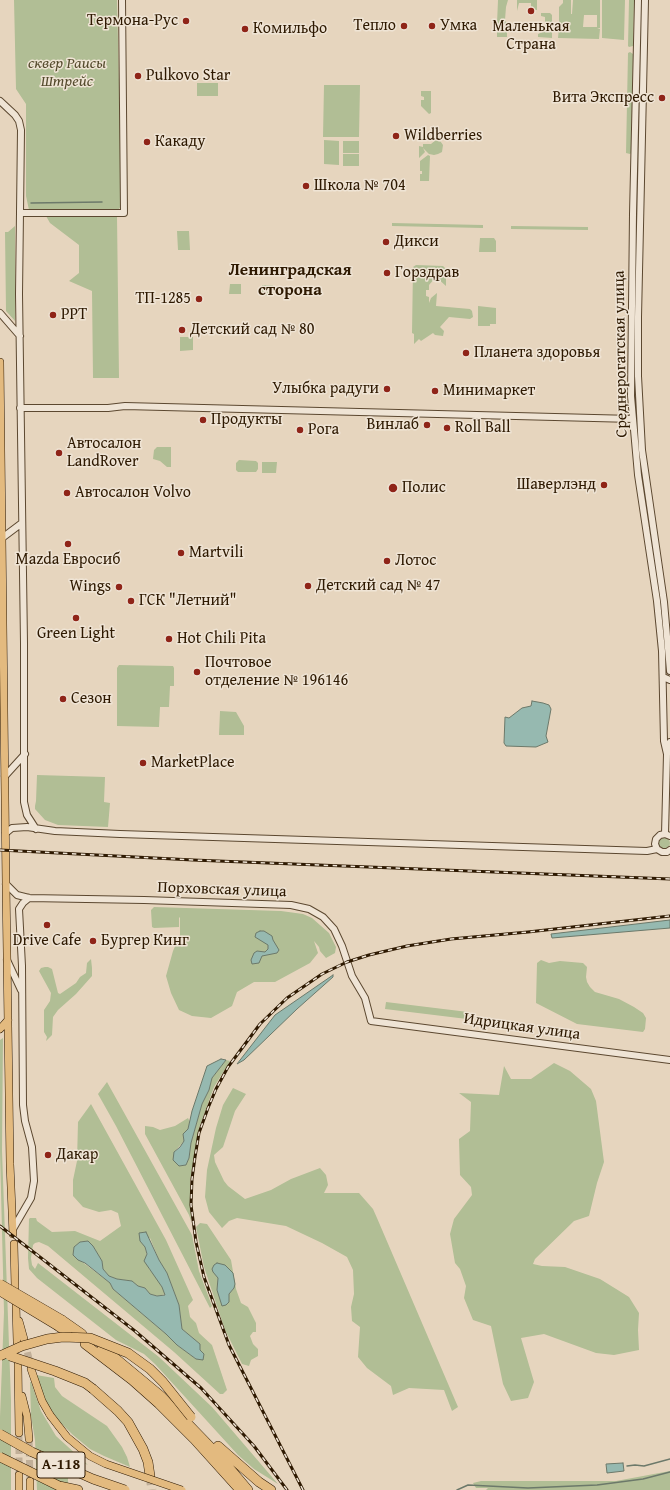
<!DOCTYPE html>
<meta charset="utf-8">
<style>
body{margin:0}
canvas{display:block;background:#e6d5be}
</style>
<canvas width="670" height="1490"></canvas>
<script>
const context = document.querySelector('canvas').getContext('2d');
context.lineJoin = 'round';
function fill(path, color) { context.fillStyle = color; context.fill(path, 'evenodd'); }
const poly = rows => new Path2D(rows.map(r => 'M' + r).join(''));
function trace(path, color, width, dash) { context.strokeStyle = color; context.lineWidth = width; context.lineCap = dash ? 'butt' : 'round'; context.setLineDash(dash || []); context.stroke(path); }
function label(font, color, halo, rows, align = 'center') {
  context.font = font + ' "Gentium Book Plus",serif'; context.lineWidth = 3; context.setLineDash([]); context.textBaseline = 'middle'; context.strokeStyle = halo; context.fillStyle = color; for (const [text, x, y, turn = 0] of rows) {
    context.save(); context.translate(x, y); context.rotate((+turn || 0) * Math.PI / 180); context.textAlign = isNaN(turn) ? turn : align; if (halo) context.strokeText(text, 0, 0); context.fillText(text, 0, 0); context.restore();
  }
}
fill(poly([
 [14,0,117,0,122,205,118,210,29,210,26,196,26,104,16,89],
 [498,0,508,0,506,7,505,20,507,24,497,24],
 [517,0,537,0,537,10,531,10,531,3,519,3,517,11],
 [563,0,571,0,571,14,572,14,573,0,600,0,600,28,597,29,600,29,599,39,558,38,559,28,561,28,559,27,559,7,563,3],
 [584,15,597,15,597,27,583,27],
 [602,0,625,0,624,40,602,38],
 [629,0,634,0,633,46,629,47,628,46],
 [541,13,550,13,552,15,552,38,538,37,538,34,545,31,545,17,541,16],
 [497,25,507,26,507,37,497,37],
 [630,52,633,54,631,153,630,154,626,153,628,53],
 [197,83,218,83,218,96,197,96],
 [324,85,360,85,359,137,323,137],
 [421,91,431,91,431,113,429,114,421,106,421,100,424,100,424,97,421,96],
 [438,138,443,145,442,152,438,154,434,155,429,154,423,148,425,152,419,158,419,146,423,147,423,144,431,144],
 [324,140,339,141,339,165,324,164],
 [343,141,359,141,359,153,343,153],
 [343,154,359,154,359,166,343,166],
 [428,155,430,156,429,181,420,181,420,174,422,174,422,171,420,171,420,161],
 [46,216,117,216,119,378,93,378,92,291,69,281,79,273,79,245,50,223],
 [392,223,483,225,483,228,392,226],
 [15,226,15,321,6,311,5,232,8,232],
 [511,226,588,227,588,230,511,229],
 [177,231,189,231,190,250,178,250],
 [480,238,494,238,496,241,496,252,479,252],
 [416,265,443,266,446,269,446,286,436,277,429,285,429,290,426,290,426,296,429,297,429,303,431,298,437,293,436,306,470,309,472,311,473,317,470,319,449,317,440,327,444,331,443,336,435,335,433,333,421,341,419,339,414,344,414,334,412,333,413,267],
 [230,284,241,284,241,294,229,294],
 [262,285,273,285,273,296,262,295],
 [478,306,496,308,496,324,490,324,490,326,478,326],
 [180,337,193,337,193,350,180,351],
 [157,447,171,447,171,467,167,467,160,461,153,459,154,450],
 [239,460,256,461,258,463,258,469,256,472,238,472,236,470,236,463],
 [262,462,277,462,276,473,262,473],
 [119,665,173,666,174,668,174,686,170,686,169,707,160,707,159,727,117,726,117,668],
 [220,711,236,712,244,726,244,735,219,735],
 [37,775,105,777,104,802,110,803,108,827,58,825,45,820,35,809,35,806,36,801],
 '658 843a6 6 0 1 1 12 0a6 6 0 1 1-12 0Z',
 [154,907,281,911,303,914,312,918,329,933,336,947,335,953,326,958,320,951,319,947,314,941,318,953,310,963,275,982,254,982,237,992,232,1006,211,1018,192,1016,179,1010,171,993,166,976,173,951,180,935,180,917,179,918,179,927,154,928,152,927,151,910],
 [91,959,92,968,92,976,76,994,58,1010,53,1017,52,1035,46,1041,47,1037,44,1032,44,1010,50,1001,51,993,39,971,41,968,45,967,48,967,52,969,58,993,60,994,76,983,80,977,86,973,87,963],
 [541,960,549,963,560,961,583,963,587,967,586,977,587,982,590,987,595,992,619,999,634,1007,643,1013,646,1018,645,1029,643,1032,577,1024,536,1003,537,963],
 [386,1002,468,1012,467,1019,385,1009],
 [3,1038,2,1151,11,1401,11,1490,0,1490,0,1417,4,1312,0,1151,0,1040],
 [226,1060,230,1061,214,1087,199,1128,190,1181,191,1221,189,1215,145,1134,145,1126,153,1127,160,1130,175,1126,188,1118,190,1122,184,1141,174,1152,174,1160,179,1166,186,1165,189,1158,191,1143,202,1104,209,1090,212,1078],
 [554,1063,570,1071,591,1089,596,1101,604,1162,597,1183,589,1216,574,1221,535,1259,533,1264,542,1266,565,1267,600,1279,629,1297,639,1313,638,1330,639,1350,614,1355,596,1353,544,1334,521,1338,534,1382,528,1398,511,1401,503,1384,491,1326,473,1320,464,1298,466,1286,460,1269,455,1263,450,1234,454,1219,472,1195,471,1187,460,1175,459,1139,470,1131,471,1102,459,1093,499,1095,504,1066,511,1079,531,1079],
 [107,1082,192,1235,199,1271,212,1306,210,1308,116,1126,98,1094],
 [233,1088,246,1094,235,1111,223,1147,214,1155,215,1162,224,1181,228,1186,245,1199,271,1190,291,1179,320,1168,326,1175,328,1185,324,1193,359,1193,373,1209,377,1218,458,1407,452,1411,444,1390,409,1388,393,1395,391,1386,367,1368,358,1357,360,1327,352,1321,351,1307,354,1294,353,1270,347,1257,322,1243,286,1226,237,1218,229,1221,222,1228,209,1212,205,1197,207,1170,216,1128,223,1105],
 [91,1104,166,1240,193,1300,188,1306,190,1317,196,1323,199,1333,212,1345,227,1390,223,1394,220,1394,174,1352,48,1246,39,1242,35,1243,33,1245,31,1258,32,1265,35,1269,38,1263,159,1357,212,1407,278,1484,254,1469,238,1455,155,1364,144,1354,116,1340,37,1278,29,1269,28,1258,29,1219,30,1218,36,1218,37,1221,52,1232,75,1231,100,1241,121,1226,118,1213,111,1210,99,1212,83,1207,73,1196,73,1180,77,1161,78,1122],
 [150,1238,159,1260,167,1273,179,1305,182,1329,200,1344,200,1350,196,1359,177,1345,166,1334,113,1289,110,1283,73,1255,74,1247,80,1242,88,1241,93,1246,102,1261,103,1269,109,1276,117,1279,132,1281,138,1286,145,1288,150,1294,158,1296,165,1294,162,1287,154,1274,149,1269,145,1246,140,1241],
 [200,1223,207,1224,231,1260,236,1289,241,1303,248,1307,256,1323,256,1332,253,1332,250,1336,253,1344,258,1349,258,1356,251,1360,249,1366,242,1364,225,1330,204,1267,196,1227],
 [233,1273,234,1288,229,1294,217,1290,218,1278],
 [36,1375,54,1378,55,1387,62,1396,107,1426,122,1447,127,1457,130,1467,104,1456,90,1449,73,1435,58,1420,44,1399],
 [30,1382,31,1382,41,1411,56,1436,88,1465,68,1456,68,1490,37,1490,35,1440,31,1416],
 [670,1471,670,1490,486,1490,488,1488,476,1488,473,1483,481,1481,616,1481]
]), '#b1be95');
const water = poly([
 [532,701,543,703,549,705,551,709,546,736,548,742,536,747,506,746,504,743,505,717,509,718,522,708,531,706,532,701],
 [670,920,670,928,552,938,551,934,670,920],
 [260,931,264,931,272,936,273,940,279,950,277,953,262,956,259,963,252,964,251,960,254,953,257,951,265,952,268,949,268,945,255,937,256,933,260,931],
 [333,975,333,977,297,1009,244,1060,237,1064,275,1015,333,975],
 [221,1059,226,1060,212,1078,209,1090,202,1104,191,1143,189,1158,186,1165,179,1166,173,1160,174,1152,180,1147,184,1141,183,1134,188,1129,192,1111,207,1066,221,1059],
 [146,1232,159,1260,167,1273,179,1305,182,1329,200,1344,200,1350,204,1354,203,1360,196,1359,177,1345,166,1334,113,1289,110,1283,85,1263,78,1260,73,1255,74,1247,80,1242,88,1241,93,1246,102,1261,103,1269,109,1276,117,1279,132,1281,138,1286,145,1288,150,1294,157,1296,165,1295,162,1287,144,1261,147,1254,145,1247,140,1241,139,1233,146,1232],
 [217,1263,225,1265,233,1273,235,1284,234,1288,229,1294,229,1302,226,1305,222,1306,217,1290,218,1278,213,1272,212,1269,214,1265,217,1263],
 [623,1463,624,1471,607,1473,606,1464,623,1463]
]);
fill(water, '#96b9b0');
trace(water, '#6c796a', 1);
trace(poly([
 [31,203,102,202],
 [627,1466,635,1465,644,1466,670,1459],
 [457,1490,468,1485,528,1488,597,1485,643,1479,670,1472]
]), '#6c796a', 1.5);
trace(poly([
 [25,1342,31,1367],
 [29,1439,30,1481],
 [19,1475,19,1433]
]), '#c1af98', 7, [7, 3.5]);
trace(poly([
 [150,1476,152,1490]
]), '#c1af98', 9, [9, 4.5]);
const minor = poly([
 [638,0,633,214,631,396,638,475,657,601,662,651,664,741,667,754],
 [645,0,638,317,638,376,642,450,664,602,670,671],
 [0,101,15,115,19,121,21,130,19,294,24,643,24,802,27,815,36,829],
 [20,213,124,213,122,0],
 [0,313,20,336],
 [20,408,108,408,125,406,633,419],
 [2,538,22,523],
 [663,677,670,680],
 [5,776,25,754],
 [6,833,12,828,27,827,55,831,120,834,647,851,657,849],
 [665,834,667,754,670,742],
 [670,836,665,834,660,835,656,839,655,844,657,849,662,852,667,852,670,850],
 [6,884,17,895,29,898,144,900,291,905,309,909,323,917,334,929,342,946,352,976,365,998,371,1021,670,1060],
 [7,960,21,990],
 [13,1229,31,1198,34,1181,32,1147,25,1121,23,1105,22,966,19,909,23,903,29,898]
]);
const major = poly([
 [0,362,6,884,10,1164,13,1234],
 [0,1029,8,1020],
 [14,1244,15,1287],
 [16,1305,17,1342],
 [19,1321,24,1339],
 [18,1365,19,1433],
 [31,1369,42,1401,50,1415],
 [22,1396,27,1416,29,1439],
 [19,1490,19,1475],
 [30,1490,30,1481]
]);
const highway = poly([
 [62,1320,82,1334],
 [58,1326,67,1332],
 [85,1344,132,1380,159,1404,194,1439,240,1490],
 [102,1347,161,1396,220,1457,248,1490],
 [93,1389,118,1411,128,1422,143,1449,148,1462,150,1476],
 [218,1446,259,1482,271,1490],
 [59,1486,78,1490]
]);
trace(minor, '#5c4830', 8);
trace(major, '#2e1901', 8);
trace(highway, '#2e1901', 10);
trace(minor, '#efe4d5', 6);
trace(major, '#e3ba7f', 7);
trace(highway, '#e3ba7f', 9);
const rail = poly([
 [0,850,193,860,670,879],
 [0,1226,135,1331,201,1388,254,1446,287,1490],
 [303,1490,229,1345,204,1277,196,1242,191,1205,192,1179,195,1157,199,1133,208,1108,216,1089,228,1067,260,1024,287,998,322,974,347,962,369,955,407,946,451,939,528,932,670,916]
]);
trace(rail, '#2e1901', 3);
trace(rail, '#efe4d5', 1.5, [4.5]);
const majorBridge = poly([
 [50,1415,67,1437,90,1456,106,1464,182,1490]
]);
const highwayBridge = poly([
 [0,1284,62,1320],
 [0,1291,58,1326],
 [0,1356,22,1346,47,1339,63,1337,90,1338,128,1353,150,1369,163,1382,191,1417],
 [10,1356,55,1371,85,1383,93,1389],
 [0,1434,32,1452,93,1479,125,1490],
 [0,1457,59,1486]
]);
trace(majorBridge, '#2e1901', 8, []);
trace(highwayBridge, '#2e1901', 10, []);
trace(majorBridge, '#e3ba7f', 7);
trace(highwayBridge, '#e3ba7f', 9);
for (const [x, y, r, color] of [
 [531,11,4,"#8f2418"],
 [186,21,4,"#8f2418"],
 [404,26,4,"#8f2418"],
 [432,26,4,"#8f2418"],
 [245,29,4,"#8f2418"],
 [138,76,4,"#8f2418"],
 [662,98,4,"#8f2418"],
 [396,136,4,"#8f2418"],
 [147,142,4,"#8f2418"],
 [306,186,4,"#8f2418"],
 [386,242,4,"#8f2418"],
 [387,273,4,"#8f2418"],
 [199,299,4,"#8f2418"],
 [53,315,4,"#8f2418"],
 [182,330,4,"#8f2418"],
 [466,353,4,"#8f2418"],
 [387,389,4,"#8f2418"],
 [435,391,4,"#8f2418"],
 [203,420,4,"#8f2418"],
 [427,425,4,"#8f2418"],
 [447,428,4,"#8f2418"],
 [300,430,4,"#8f2418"],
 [59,453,4,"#8f2418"],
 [604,485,4,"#8f2418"],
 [393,488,5,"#8f2418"],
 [67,493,4,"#8f2418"],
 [68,544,4,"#8f2418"],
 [181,553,4,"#8f2418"],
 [387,561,4,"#8f2418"],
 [308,586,4,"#8f2418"],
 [119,587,4,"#8f2418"],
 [131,601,4,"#8f2418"],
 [76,618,4,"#8f2418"],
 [169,639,4,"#8f2418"],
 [197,672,4,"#8f2418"],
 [63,699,4,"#8f2418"],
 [143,763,4,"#8f2418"],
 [47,925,4,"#8f2418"],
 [93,941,4,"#8f2418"],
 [48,1155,4,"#8f2418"]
]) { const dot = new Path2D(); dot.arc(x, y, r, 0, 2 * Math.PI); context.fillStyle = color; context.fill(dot); trace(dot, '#efe4d5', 1.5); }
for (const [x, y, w] of [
 [61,1465,48]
]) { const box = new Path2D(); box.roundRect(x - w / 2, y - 13, w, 26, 3); context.fillStyle = '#efe4d5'; context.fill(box); trace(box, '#2e1901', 1); }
label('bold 15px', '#2e1901', null, [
 ["А-118",61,1465]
]);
label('16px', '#2e1901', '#efe4d5', [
 ["Термона-Рус",178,21,"right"],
 ["Тепло",396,26,"right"],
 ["Умка",440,26],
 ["Маленькая",531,27,"center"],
 ["Страна",531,45,"center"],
 ["Комильфо",253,29],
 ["Pulkovo Star",146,76],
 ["Вита Экспресс",654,98,"right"],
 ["Wildberries",404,136],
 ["Какаду",155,142],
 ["Школа № 704",314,186],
 ["Дикси",394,242],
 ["Горздрав",395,273],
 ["ТП-1285",191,299,"right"],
 ["РРТ",61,315],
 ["Детский сад № 80",190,330],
 ["Планета здоровья",474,353],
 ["Улыбка радуги",379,389,"right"],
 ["Минимаркет",443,391],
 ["Продукты",211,420],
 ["Винлаб",419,425,"right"],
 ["Roll Ball",455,428],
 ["Рога",308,430],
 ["Автосалон",67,444],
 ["LandRover",67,462],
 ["Шаверлэнд",596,485,"right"],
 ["Полис",402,488],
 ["Автосалон Volvo",75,493],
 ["Martvili",189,553],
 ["Mazda Евросиб",68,560,"center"],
 ["Лотос",395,561],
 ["Детский сад № 47",316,586],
 ["Wings",111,587,"right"],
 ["ГСК \"Летний\"",139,601],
 ["Green Light",76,634,"center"],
 ["Hot Chili Pita",177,639],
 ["Почтовое",205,663],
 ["отделение № 196146",205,681],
 ["Сезон",71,699],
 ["MarketPlace",151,763],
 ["Drive Cafe",47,941,"center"],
 ["Бургер Кинг",101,941],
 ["Дакар",56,1155]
], 'left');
label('italic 16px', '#554b2d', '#efe4d5', [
 ["сквер Раисы",67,64],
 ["Штрейс",67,82]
]);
label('16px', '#2e1901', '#efe4d5', [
 ["Среднерогатская улица",621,354,-91],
 ["Порховская улица",222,890,2],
 ["Идрицкая улица",522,1027,8]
]);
label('bold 17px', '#2e1901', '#efe4d5', [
 ["Ленинградская",290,271],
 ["сторона",290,291]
]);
</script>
